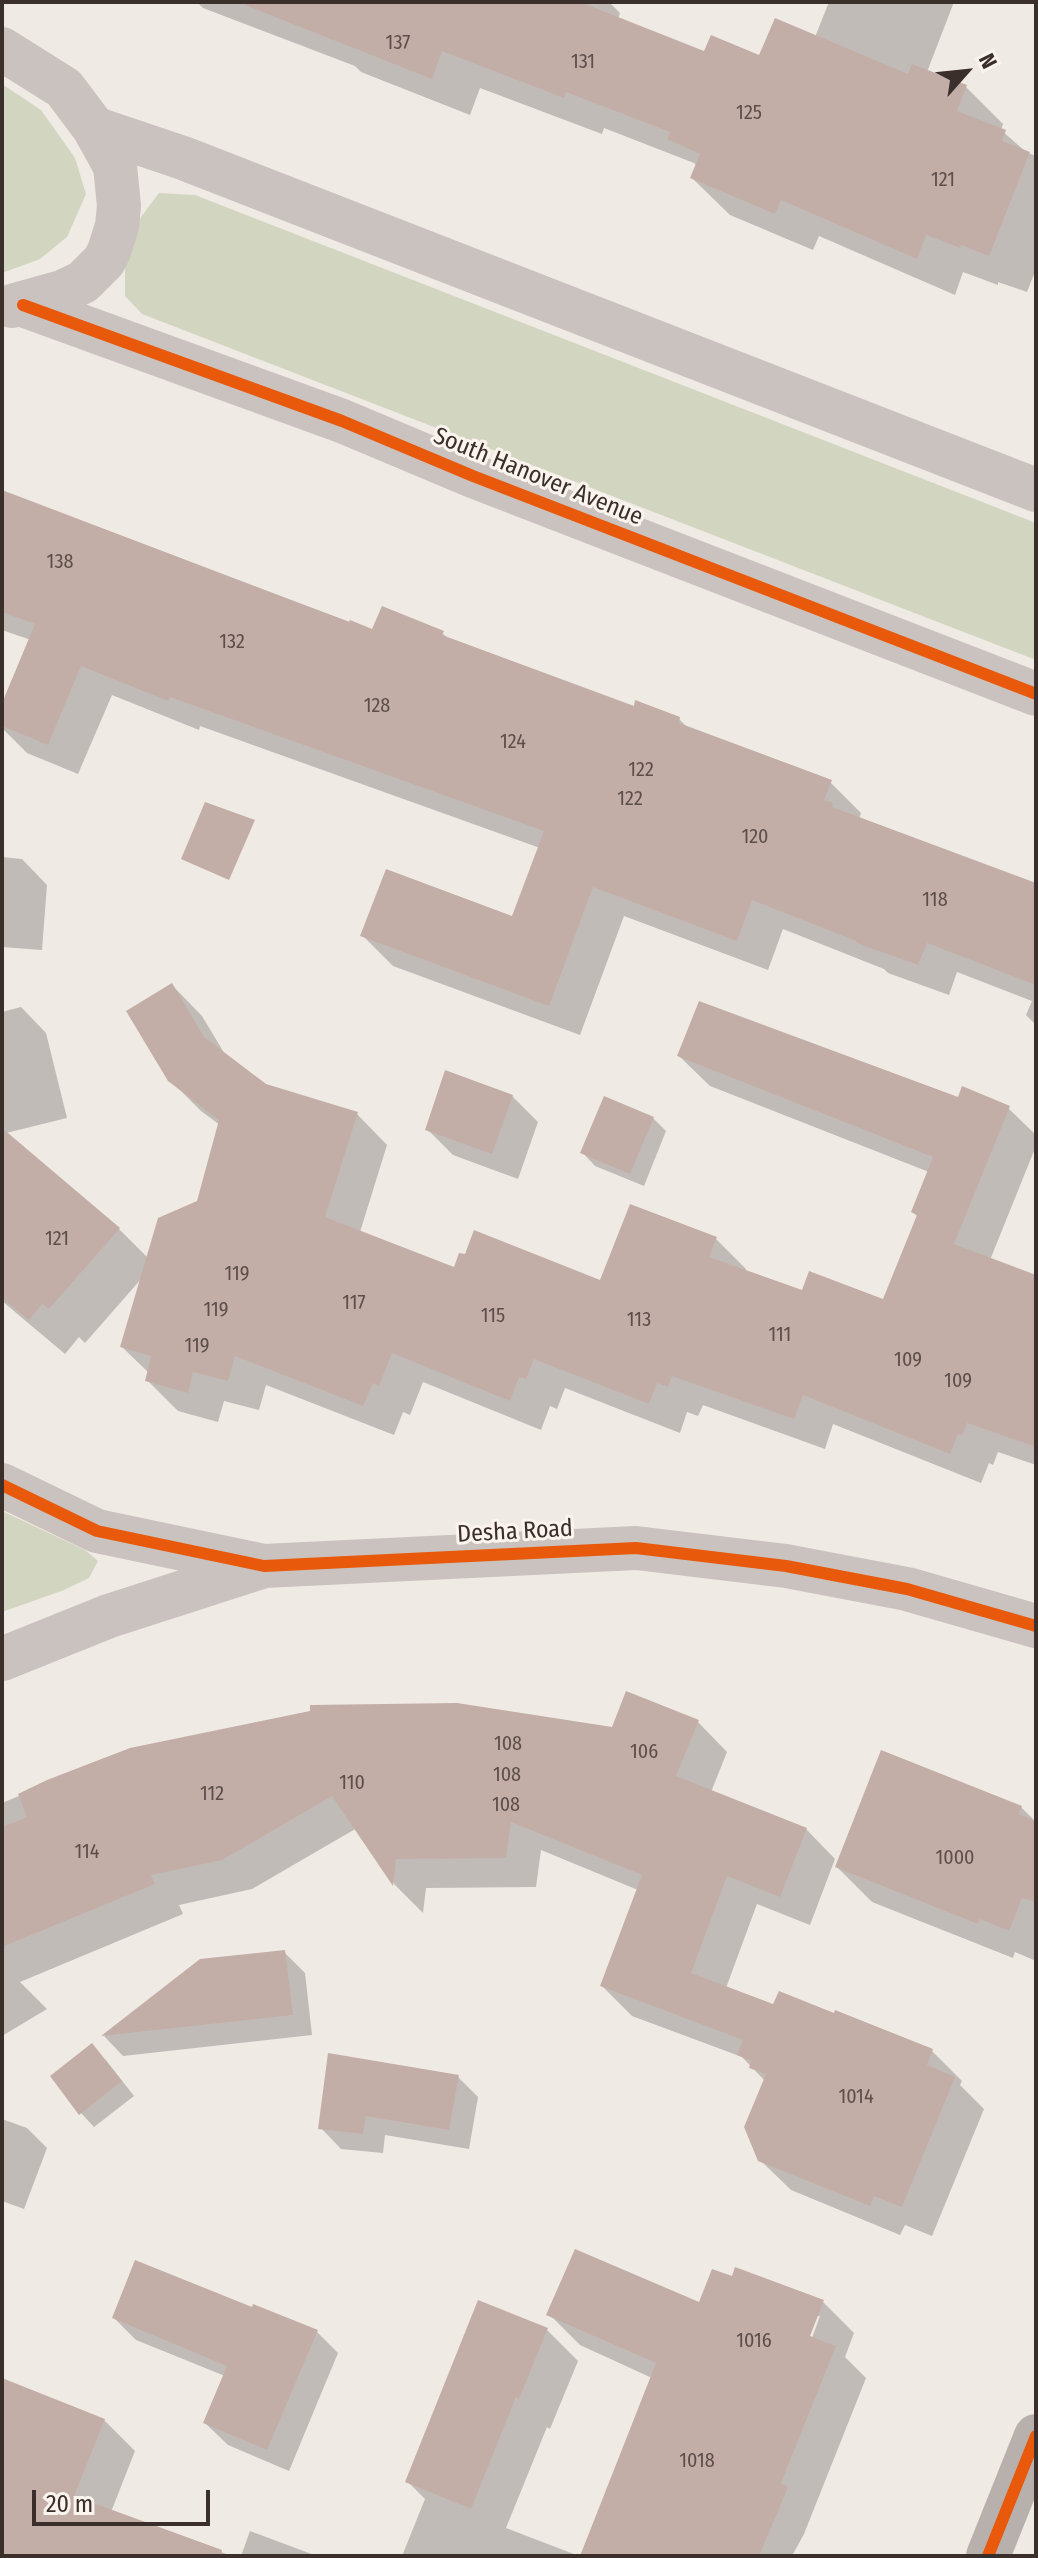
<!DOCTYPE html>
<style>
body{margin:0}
#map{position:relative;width:1038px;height:2558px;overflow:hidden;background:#f0eae5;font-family:"Fira Sans Condensed",sans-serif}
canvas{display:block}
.frame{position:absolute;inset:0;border:4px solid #3b2f2b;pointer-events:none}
.north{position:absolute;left:926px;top:32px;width:80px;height:80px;-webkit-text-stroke:6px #fbf4ee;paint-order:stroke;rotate:63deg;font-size:22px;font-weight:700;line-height:32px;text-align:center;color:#3b2f2b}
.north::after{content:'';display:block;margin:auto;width:28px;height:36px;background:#3b2f2b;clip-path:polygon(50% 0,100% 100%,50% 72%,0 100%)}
.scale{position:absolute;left:32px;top:2490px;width:178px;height:36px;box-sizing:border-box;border:4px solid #3b2f2b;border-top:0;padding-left:10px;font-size:24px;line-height:28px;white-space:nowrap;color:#3b2f2b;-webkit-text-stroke:6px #fbf4ee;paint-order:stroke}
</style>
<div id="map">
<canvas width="1038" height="2558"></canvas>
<div class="frame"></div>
<div class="north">N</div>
<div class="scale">20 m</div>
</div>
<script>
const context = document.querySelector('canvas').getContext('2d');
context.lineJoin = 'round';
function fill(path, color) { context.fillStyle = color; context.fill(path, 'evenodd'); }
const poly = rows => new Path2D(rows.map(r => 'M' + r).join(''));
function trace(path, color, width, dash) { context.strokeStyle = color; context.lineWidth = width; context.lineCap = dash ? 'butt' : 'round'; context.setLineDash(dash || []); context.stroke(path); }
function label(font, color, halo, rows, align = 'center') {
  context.font = font + ' "Fira Sans Condensed",sans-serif'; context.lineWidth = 6; context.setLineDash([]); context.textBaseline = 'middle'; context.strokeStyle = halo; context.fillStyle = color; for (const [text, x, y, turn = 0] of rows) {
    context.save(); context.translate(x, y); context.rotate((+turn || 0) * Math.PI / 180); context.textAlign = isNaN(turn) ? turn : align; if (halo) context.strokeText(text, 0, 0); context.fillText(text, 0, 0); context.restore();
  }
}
fill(poly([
 [2,84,41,110,75,158,86,194,67,237,40,259,2,273],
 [159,193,195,195,1036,523,1036,660,142,314,125,296,125,256,134,226],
 [2,1511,85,1550,98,1561,89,1578,64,1590,2,1612]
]), '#d2d5bf');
fill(poly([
 [197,2,609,2,620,13,618,19,705,54,760,58,815,37,829,2,954,2,927,72,966,87,1003,124,1001,130,1026,152,1036,156,1036,269,1027,292,998,282,998,285,963,272,955,295,819,236,813,250,730,215,692,178,697,166,694,163,604,128,602,134,480,88,470,115,361,72,355,66,203,8],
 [2,492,374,631,442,633,449,639,635,708,679,719,689,729,830,782,861,813,859,819,1036,889,1036,1025,1026,1015,1032,1001,957,972,949,995,888,973,884,969,783,929,768,970,624,916,580,1035,393,966,363,936,514,918,540,848,200,726,199,730,112,695,78,774,27,753,2,728,2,708,31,640,2,630],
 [2,857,22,859,47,885,42,950,2,947],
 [172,985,202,1016,226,1056,265,1086,357,1114,387,1145,360,1232,455,1269,601,1283,715,1238,746,1269,745,1272,803,1293,884,1301,918,1217,913,1212,929,1172,710,1086,679,1056,1008,1108,1036,1135,1036,1146,990,1260,1036,1277,1036,1465,998,1452,993,1465,989,1463,981,1483,833,1424,825,1449,703,1405,698,1416,687,1412,680,1433,565,1388,557,1409,550,1406,541,1430,423,1382,410,1415,403,1412,394,1435,266,1385,259,1410,224,1401,218,1422,178,1411,147,1380,149,1373,122,1347,142,1278,85,1343,79,1337,65,1354,2,1301,2,1167,20,1146,119,1229,148,1258,199,1202,220,1125,201,1111,170,1080],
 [21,1007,46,1033,67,1118,2,1134,2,1012],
 [512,1096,538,1122,518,1179,453,1155,427,1129],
 [653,1118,666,1131,644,1186,595,1166,582,1152],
 [698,1722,727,1752,711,1792,806,1829,835,1859,810,1925,757,1904,726,1988,775,2007,932,2051,962,2081,960,2085,984,2109,932,2236,905,2225,900,2235,791,2190,760,2160,765,2081,742,2057,632,2016,602,1986,638,1890,541,1850,536,1887,426,1888,423,1913,395,1885,357,1828,252,1889,179,1905,183,1914,20,1982,47,2009,2,2036,2,1803,131,1749,613,1729],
 [1021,1807,1036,1822,1036,1961,1015,1952,1013,1958,872,1902,837,1867],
 [284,1952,305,1973,312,2035,123,2056,104,2036,200,1961],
 [105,2059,134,2096,94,2127,81,2113],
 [458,2077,478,2097,469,2149,385,2135,383,2153,341,2149,321,2128],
 [2,2119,27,2128,47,2148,24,2209,2,2201],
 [823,2302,854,2333,845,2357,866,2378,804,2534,792,2556,582,2556,652,2378,580,2345,549,2314,700,2305],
 [816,2316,820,2316,809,2346,805,2345],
 [253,2309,316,2331,338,2353,289,2471,228,2445,205,2423,225,2376,136,2340,114,2318],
 [547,2330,578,2361,550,2429,547,2427,506,2528,579,2556,402,2556,425,2499,407,2481],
 [2,2380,104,2420,135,2451,111,2512,232,2556,2,2556],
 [250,2531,317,2556,241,2556]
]), '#0003');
fill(poly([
 [245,2,580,2,704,51,711,35,759,55,775,18,908,74,912,64,967,85,957,111,1006,130,1002,141,1030,152,989,256,961,245,960,248,926,235,917,259,781,200,775,214,690,178,700,154,667,139,670,132,566,92,564,98,442,51,432,79,245,5],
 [2,490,349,622,350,620,372,629,382,606,444,631,442,635,634,706,635,700,680,717,679,723,832,780,824,800,833,803,832,807,1036,883,1036,985,927,943,918,965,856,943,856,941,752,900,737,941,593,887,549,1006,360,936,386,869,512,916,544,831,170,697,168,701,81,666,48,745,2,726,2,703,35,624,2,612],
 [205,802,255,820,229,880,181,859],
 [172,983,204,1037,266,1084,358,1112,325,1217,454,1267,459,1253,465,1254,474,1230,600,1280,630,1204,717,1237,709,1257,802,1290,809,1271,883,1299,917,1215,911,1212,933,1157,677,1056,699,1001,958,1097,962,1086,1010,1106,954,1244,1036,1275,1036,1447,967,1423,962,1436,958,1434,950,1454,803,1395,794,1419,672,1376,668,1387,657,1383,649,1404,534,1359,526,1379,519,1377,510,1401,392,1353,379,1386,373,1383,363,1406,235,1356,228,1381,193,1372,188,1393,145,1381,151,1356,120,1347,158,1218,197,1201,219,1120,168,1081,126,1011],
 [445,1070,513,1095,492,1154,425,1130],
 [604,1096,654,1117,630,1174,580,1153],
 [2,1128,120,1228,49,1309,42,1304,29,1320,2,1298],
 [626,1691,699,1720,676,1776,807,1828,780,1897,727,1876,691,1973,773,2004,779,1991,834,2013,835,2010,933,2049,927,2065,955,2077,902,2207,874,2196,870,2206,758,2161,744,2127,766,2074,749,2068,751,2061,737,2055,743,2040,600,1986,642,1875,511,1822,506,1858,396,1859,393,1886,332,1796,222,1860,151,1875,155,1884,2,1947,2,1827,27,1817,18,1794,47,1780,130,1748,310,1711,310,1705,457,1703,612,1727],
 [881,1750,1022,1806,1019,1814,1036,1821,1036,1902,1022,1898,1009,1931,980,1919,978,1924,835,1867],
 [285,1950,293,2015,101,2036,200,1959],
 [92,2043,122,2081,79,2115,50,2076],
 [328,2053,459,2075,449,2130,366,2116,363,2134,318,2129],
 [575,2249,699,2302,712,2269,732,2276,735,2267,824,2300,810,2336,836,2346,781,2483,788,2487,759,2556,580,2556,656,2363,546,2315],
 [135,2260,252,2307,253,2304,318,2330,267,2450,203,2423,227,2366,112,2318],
 [478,2300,548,2328,519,2399,516,2397,471,2509,405,2482],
 [2,2378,105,2419,74,2496,222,2550,221,2556,2,2556]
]), '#c3ada7');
trace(poly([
 [2,49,64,88,94,128,115,166,119,206,117,226,109,251,104,261,83,282,62,292,12,306],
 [94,128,183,158,1036,490],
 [23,305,342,421,473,476,1036,694],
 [2,1485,97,1531,264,1566,636,1548,786,1566,907,1589,1036,1626],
 [2,1659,109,1616,261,1567]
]), '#c9c2be', 44);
trace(poly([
 [988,2556,1036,2436]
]), '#b8b0ad', 44);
trace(poly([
 [23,305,342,421,473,476,1036,694],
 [2,1485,97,1531,264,1566,636,1548,786,1566,907,1589,1036,1626],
 [988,2556,1036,2436]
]), '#e8590c', 12);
label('20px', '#5d4e4a', null, [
 ["137",398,43],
 ["131",583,62],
 ["125",749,113],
 ["121",943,180],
 ["138",60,562],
 ["132",232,642],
 ["128",377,706],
 ["124",513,742],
 ["122",641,770],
 ["122",630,799],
 ["120",755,837],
 ["118",935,900],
 ["121",57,1239],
 ["119",237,1274],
 ["117",354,1303],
 ["119",216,1310],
 ["115",493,1316],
 ["113",639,1320],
 ["111",780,1335],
 ["119",197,1346],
 ["109",908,1360],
 ["109",958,1381],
 ["108",508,1744],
 ["106",644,1752],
 ["108",507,1775],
 ["110",352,1783],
 ["112",212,1794],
 ["108",506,1805],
 ["114",87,1852],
 ["1000",955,1858],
 ["1014",856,2097],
 ["1016",754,2341],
 ["1018",697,2461]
]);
label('24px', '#3b2f2b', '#fbf4ee', [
 ["South Hanover Avenue",538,477,22],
 ["Desha Road",515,1532,-3]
]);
</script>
